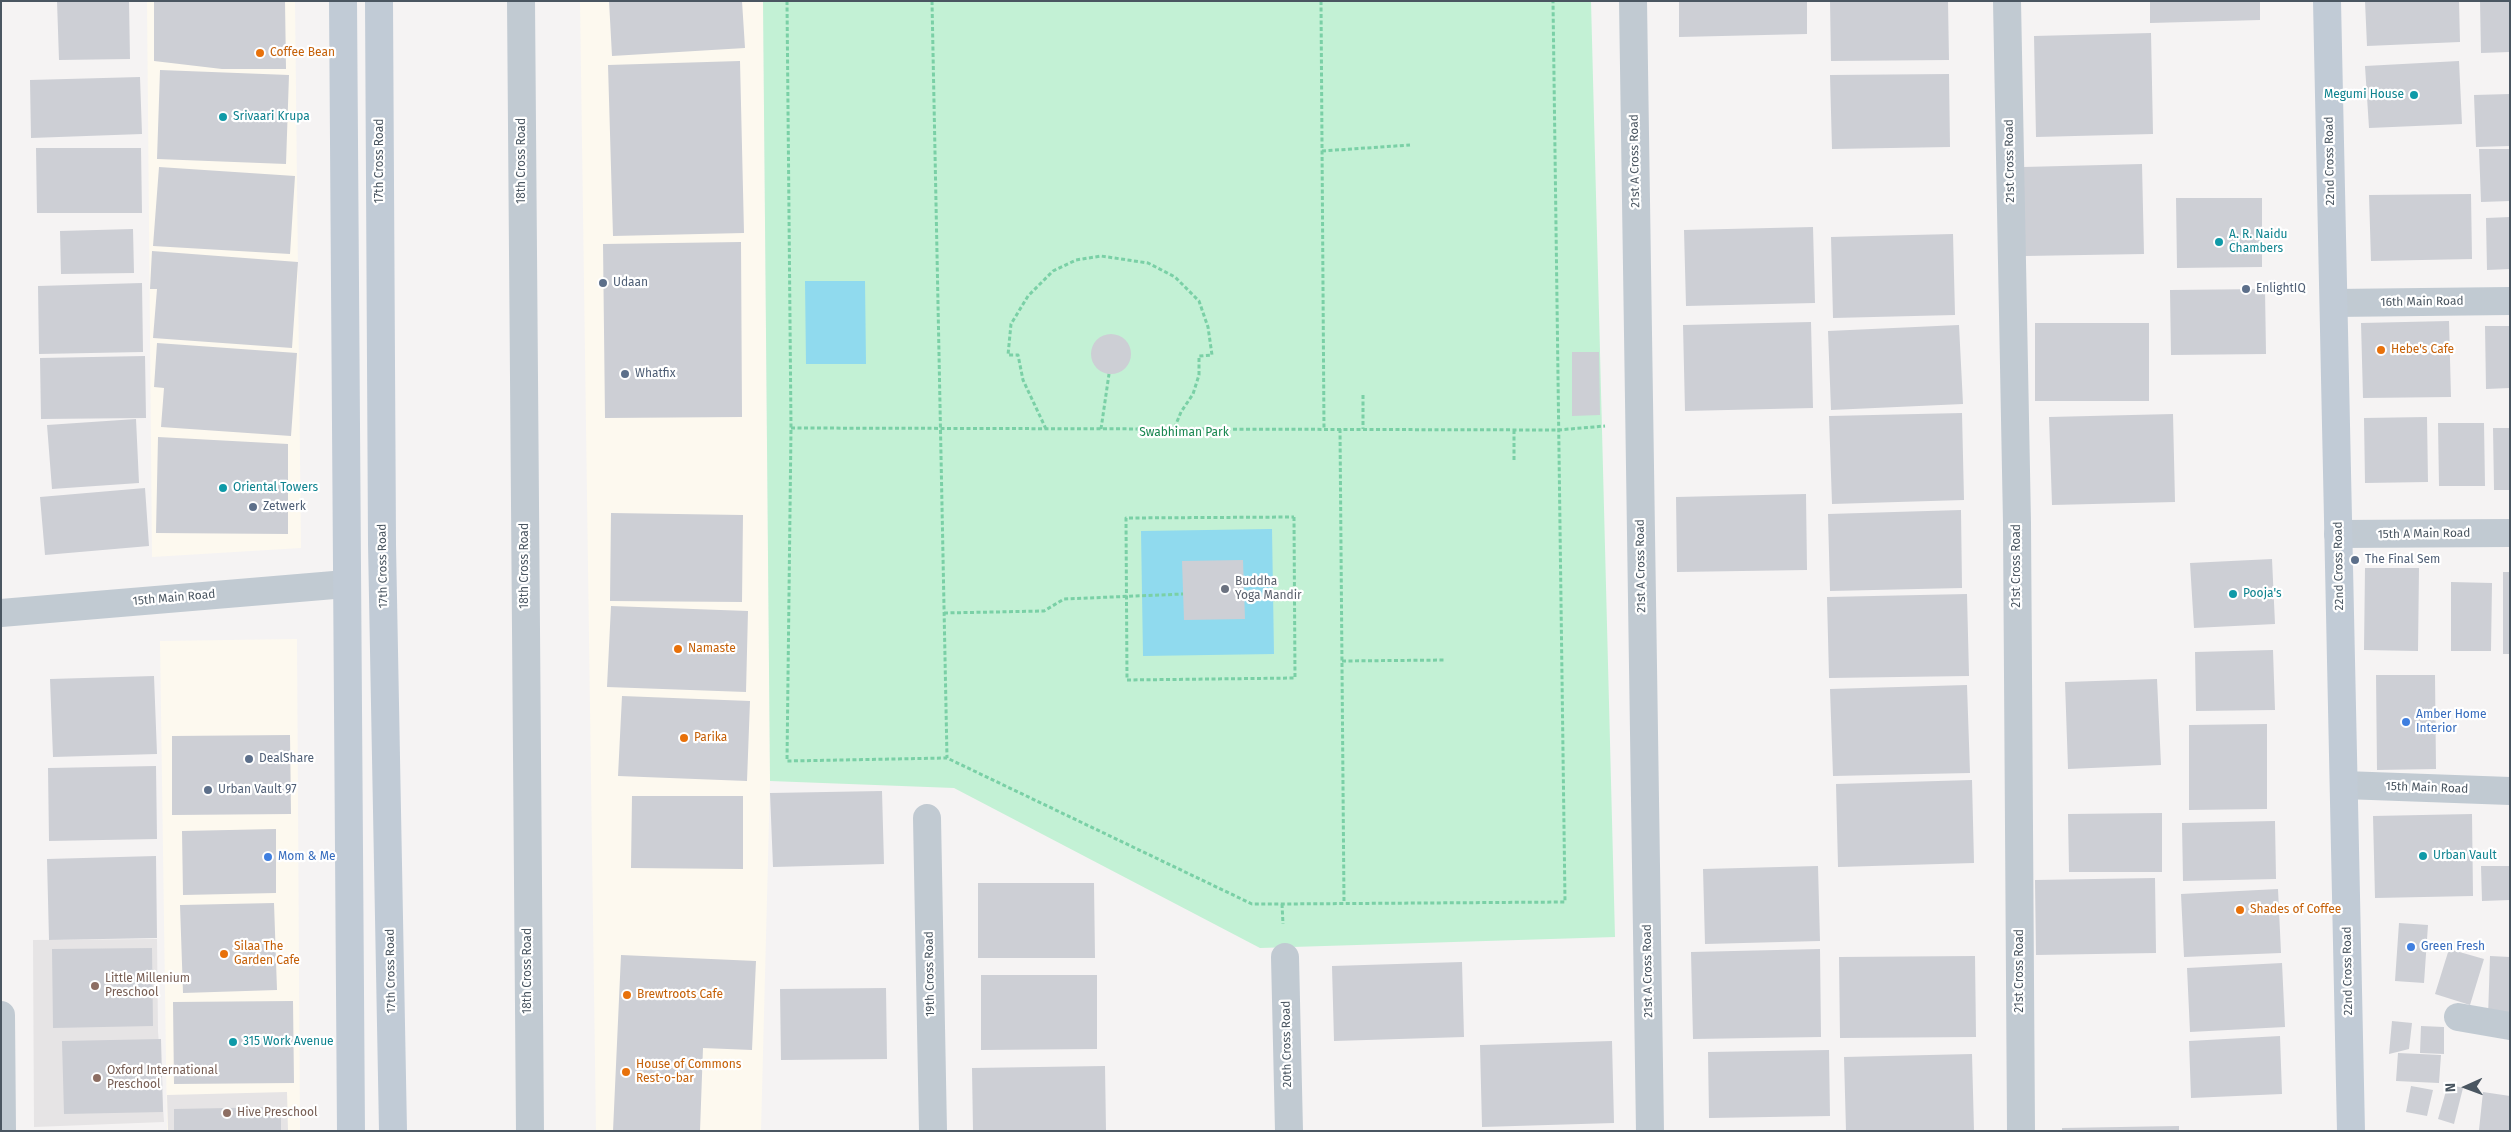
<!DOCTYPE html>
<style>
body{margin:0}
#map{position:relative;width:2511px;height:1132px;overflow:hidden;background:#f5f3f3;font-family:"Fira Sans",sans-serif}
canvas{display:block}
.frame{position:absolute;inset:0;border:2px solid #4a5661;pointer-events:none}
.north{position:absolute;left:2441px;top:1062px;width:50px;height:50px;-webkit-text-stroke:4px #fff;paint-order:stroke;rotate:268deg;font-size:14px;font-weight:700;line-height:20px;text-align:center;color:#4a5661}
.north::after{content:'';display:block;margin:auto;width:18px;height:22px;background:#4a5661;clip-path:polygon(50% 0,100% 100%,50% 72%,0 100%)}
</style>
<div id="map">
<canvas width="2511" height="1132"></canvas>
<div class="frame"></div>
<div class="north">N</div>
</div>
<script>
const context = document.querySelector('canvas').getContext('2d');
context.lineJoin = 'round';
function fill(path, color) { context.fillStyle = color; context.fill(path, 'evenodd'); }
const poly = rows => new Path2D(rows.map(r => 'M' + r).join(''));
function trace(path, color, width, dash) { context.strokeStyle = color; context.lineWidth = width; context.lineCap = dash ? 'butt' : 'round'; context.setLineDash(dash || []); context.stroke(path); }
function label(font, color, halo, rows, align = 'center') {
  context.font = font + ' "Fira Sans",sans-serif'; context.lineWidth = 4.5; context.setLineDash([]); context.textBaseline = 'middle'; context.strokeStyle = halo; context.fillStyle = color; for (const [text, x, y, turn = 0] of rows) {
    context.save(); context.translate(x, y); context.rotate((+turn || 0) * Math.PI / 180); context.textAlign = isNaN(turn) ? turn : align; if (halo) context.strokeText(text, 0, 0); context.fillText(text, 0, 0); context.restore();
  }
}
fill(poly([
 [147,1,295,1,301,548,152,557],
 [580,1,763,1,770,781,761,1131,596,1131],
 [297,639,300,1131,167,1131,160,641]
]), '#fdf9ef');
fill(poly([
 [157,939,158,1031,164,1122,34,1127,33,940],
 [287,1092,288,1131,168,1131,167,1095]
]), '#e6e4e5');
fill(poly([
 [763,1,1591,1,1615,937,1260,948,954,788,770,781]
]), '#c3f1d5');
fill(poly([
 [805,281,865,281,866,364,806,364],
 [1272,529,1274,654,1143,656,1141,531]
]), '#90daee');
fill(poly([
 [57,1,129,1,130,59,59,60],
 [154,1,285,1,286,69,222,69,154,61],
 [609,1,742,1,745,48,612,56],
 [1679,1,1807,1,1807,34,1679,37],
 [1830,1,1948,1,1949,60,1831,61],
 [2150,1,2260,1,2260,20,2150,23],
 [2365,1,2459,1,2460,42,2367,46],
 [2480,1,2510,1,2510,52,2481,53],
 [2151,33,2153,134,2036,137,2034,36],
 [740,61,744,233,613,236,608,65],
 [2459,61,2462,124,2369,128,2365,66],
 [160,70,289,75,286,164,157,159],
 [1949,74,1950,147,1832,149,1830,75],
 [140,77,142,134,31,138,30,80],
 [2510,94,2510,146,2476,147,2474,95],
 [36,148,141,148,142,213,37,213],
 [2479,149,2510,149,2510,201,2481,202],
 [2142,164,2144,254,2025,256,2023,167],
 [159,167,295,176,290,254,153,246],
 [2471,194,2472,259,2371,261,2369,195],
 [2176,198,2262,198,2262,267,2177,268],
 [2510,217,2510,269,2487,270,2486,218],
 [1813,227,1815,303,1686,306,1684,230],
 [133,229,134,273,61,274,60,231],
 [1953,234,1955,315,1833,318,1831,237],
 [741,242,742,417,605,418,603,244],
 [152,251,298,262,292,348,153,338,157,289,150,289],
 [142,283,143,352,39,354,38,286],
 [2265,289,2266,354,2171,355,2170,290],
 [2449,321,2451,397,2363,398,2361,323],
 [1811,322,1813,408,1685,411,1683,325],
 [2035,323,2149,323,2149,401,2035,401],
 [1959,325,1963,404,1831,410,1828,331],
 [2485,326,2510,326,2510,388,2486,389],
 '1091 354a20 20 0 1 1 40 0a20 20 0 1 1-40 0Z',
 [157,343,297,353,291,436,161,427,164,388,154,387],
 [1572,352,1599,352,1600,415,1572,416],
 [145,356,146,418,41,419,40,358],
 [1962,413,1964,500,1832,504,1829,416],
 [2173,414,2175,502,2052,505,2049,417],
 [2427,417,2428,482,2365,483,2364,418],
 [136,419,139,483,52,489,47,425],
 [2438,423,2484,423,2485,486,2439,486],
 [2493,428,2510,428,2510,490,2494,490],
 [158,437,288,444,288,534,156,533],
 [145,488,149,546,45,555,40,497],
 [1806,494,1807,570,1677,572,1676,497],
 [1961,510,1962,588,1830,591,1828,514],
 [611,513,743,515,742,602,610,601],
 [2272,559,2275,624,2194,628,2190,563],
 [1243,560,1245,619,1184,620,1182,561],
 [2365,568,2419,568,2418,651,2364,650],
 [2503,572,2510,572,2510,654,2503,654],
 [2451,582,2492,583,2491,651,2451,651],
 [1967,594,1969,676,1829,678,1827,597],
 [611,606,748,611,746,692,607,687],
 [2273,650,2275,710,2196,711,2195,652],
 [2376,675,2435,675,2436,769,2377,770],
 [154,676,157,754,53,757,50,679],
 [2157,679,2161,765,2068,769,2065,682],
 [1967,685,1970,773,1833,776,1830,689],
 [622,696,750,701,747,781,618,776],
 [2267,724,2267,809,2189,810,2189,725],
 [290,735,291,814,172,815,172,736],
 [156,766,157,839,49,841,48,768],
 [1972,780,1974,863,1838,867,1836,784],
 [882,791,884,864,773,867,770,793],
 [632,796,743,796,743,869,631,868],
 [2162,813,2162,872,2069,872,2068,814],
 [2472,814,2473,896,2375,898,2373,816],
 [2275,821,2276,879,2183,881,2182,823],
 [276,829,276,893,183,895,182,831],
 [156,856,157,938,49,940,47,859],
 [1818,866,1820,941,1705,944,1703,869],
 [2481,866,2510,866,2510,900,2482,901],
 [2155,878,2156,953,2036,955,2035,880],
 [978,883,1094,883,1095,958,978,958],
 [2278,889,2281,953,2184,957,2181,894],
 [274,903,277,990,183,993,180,905],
 [2399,923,2428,925,2424,983,2395,981],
 [152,948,153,1026,53,1028,52,949],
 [1820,949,1821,1037,1693,1039,1691,952],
 [2449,949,2484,959,2470,1005,2435,994],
 [621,955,756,961,752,1050,703,1048,700,1131,613,1131],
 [1975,956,1976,1037,1840,1038,1839,957],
 [2490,956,2510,957,2510,1018,2488,1017],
 [1462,962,1464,1037,1334,1041,1332,966],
 [2282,963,2285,1027,2190,1032,2187,968],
 [981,975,1097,975,1097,1049,981,1050],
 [886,988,887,1059,781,1060,780,989],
 [293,1001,294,1083,174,1084,173,1002],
 [2392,1021,2412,1023,2409,1049,2389,1054],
 [2421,1026,2444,1027,2444,1054,2420,1053],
 [2280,1036,2282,1094,2191,1098,2189,1041],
 [161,1039,163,1112,64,1114,62,1041],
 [1612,1041,1614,1123,1482,1127,1480,1045],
 [1829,1050,1830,1116,1709,1118,1708,1052],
 [2398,1053,2441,1055,2439,1083,2396,1081],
 [1972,1054,1974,1131,1846,1131,1844,1057],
 [1105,1066,1106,1131,973,1131,972,1068],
 [2448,1084,2463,1088,2454,1124,2438,1119],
 [2411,1086,2433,1090,2427,1116,2406,1112],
 [2483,1092,2510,1096,2510,1131,2479,1130],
 [281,1107,281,1131,174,1131,174,1109],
 [2179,1126,2179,1131,2062,1131,2062,1128]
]), '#cdcfd5');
trace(poly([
 [787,1,791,428,787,761,947,758,1252,904,1282,904,1565,902,1553,1],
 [932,1,947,758],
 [1321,1,1324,429],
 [1322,151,1410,145],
 [1363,395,1363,429],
 [791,428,1558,430,1605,426],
 [1046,429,1023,380,1018,355,1008,355,1011,324,1028,296,1053,271,1076,260,1101,256,1148,263,1175,277,1199,301,1208,327,1212,355,1199,356,1199,375,1193,394,1181,412,1174,429],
 [1101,429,1109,374],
 [1340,429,1344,903],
 [1514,460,1514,429],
 [1294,517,1295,678,1127,680,1126,518,1294,517],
 [944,613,1044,611,1064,599,1183,594],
 [1342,661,1446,660],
 [1282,904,1283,924]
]), '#7ad0a6', 3, [4, 2.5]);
trace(poly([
 [521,1,530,1131],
 [1633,1,1650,1131],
 [2007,1,2017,523,2021,1131],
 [2334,303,2510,301],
 [2338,534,2510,533],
 [1,613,346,584],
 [2344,785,2510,791],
 [927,818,933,1131],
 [1285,957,1289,1131],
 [1,1015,2,1131],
 [2458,1017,2510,1026]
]), '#c1cad2', 28);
trace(poly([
 [343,1,351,1131],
 [379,1,382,544,393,1131],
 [2327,1,2351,1131]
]), '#c1cbd6', 28);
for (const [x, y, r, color] of [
 [260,53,5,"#e8710a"],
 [2414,95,5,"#0f9aa8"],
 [223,117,5,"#0f9aa8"],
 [2219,242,5,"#0f9aa8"],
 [603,283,5,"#5c6f8a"],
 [2246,289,5,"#5c6f8a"],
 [2381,350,5,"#e8710a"],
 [625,374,5,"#5c6f8a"],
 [223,488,5,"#0f9aa8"],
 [253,507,5,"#5c6f8a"],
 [2355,560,5,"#5c6f8a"],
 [1225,589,5,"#6b7280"],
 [2233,594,5,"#0f9aa8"],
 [678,649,5,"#e8710a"],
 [2406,722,5,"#3f7fe0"],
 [684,738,5,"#e8710a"],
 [249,759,5,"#5c6f8a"],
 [208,790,5,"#5c6f8a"],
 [2423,856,5,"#0f9aa8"],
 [268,857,5,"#3f7fe0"],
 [2240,910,5,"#e8710a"],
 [2411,947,5,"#3f7fe0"],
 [224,954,5,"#e8710a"],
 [95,986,5,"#8d6e63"],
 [627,995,5,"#e8710a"],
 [233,1042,5,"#0f9aa8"],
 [626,1072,5,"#e8710a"],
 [97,1078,5,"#8d6e63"],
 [227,1113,5,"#8d6e63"]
]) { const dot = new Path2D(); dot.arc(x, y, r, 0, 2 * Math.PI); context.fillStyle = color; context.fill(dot); trace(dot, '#fff', 2); }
label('12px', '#c56008', '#fff', [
 ["Coffee Bean",270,53],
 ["Hebe's Cafe",2391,350],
 ["Namaste",688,649],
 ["Parika",694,738],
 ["Shades of Coffee",2250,910],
 ["Silaa The",234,947],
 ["Garden Cafe",234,961],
 ["Brewtroots Cafe",637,995],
 ["House of Commons",636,1065],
 ["Rest-o-bar",636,1079]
], 'left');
label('12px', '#0d838f', '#fff', [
 ["Megumi House",2404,95,"right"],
 ["Srivaari Krupa",233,117],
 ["A. R. Naidu",2229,235],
 ["Chambers",2229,249],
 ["Oriental Towers",233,488],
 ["Pooja's",2243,594],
 ["Urban Vault",2433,856],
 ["315 Work Avenue",243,1042]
], 'left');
label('12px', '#4a5661', '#fff', [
 ["17th Cross Road",380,161,-90],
 ["18th Cross Road",522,161,-90],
 ["21st A Cross Road",1635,161,-91],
 ["21st Cross Road",2010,161,-91],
 ["22nd Cross Road",2330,161,-91],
 ["16th Main Road",2422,302,-1],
 ["15th A Main Road",2424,534,-1],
 ["17th Cross Road",383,566,-91],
 ["18th Cross Road",525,566,-90],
 ["21st A Cross Road",1641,566,-91],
 ["21st Cross Road",2017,566,-90],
 ["22nd Cross Road",2339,566,-91],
 ["15th Main Road",174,598,-5],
 ["15th Main Road",2427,788,2],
 ["17th Cross Road",391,971,-91],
 ["18th Cross Road",528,971,-90],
 ["21st A Cross Road",1648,971,-91],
 ["21st Cross Road",2020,971,-90],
 ["22nd Cross Road",2348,971,-91],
 ["19th Cross Road",930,974,-91],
 ["20th Cross Road",1287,1044,-91]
]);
label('12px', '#4e5e75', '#fff', [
 ["Udaan",613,283],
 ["EnlightIQ",2256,289],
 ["Whatfix",635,374],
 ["Zetwerk",263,507],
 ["The Final Sem",2365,560],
 ["DealShare",259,759],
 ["Urban Vault 97",218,790]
], 'left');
label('12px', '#17864f', '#fff', [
 ["Swabhiman Park",1184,433]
]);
label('12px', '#5b616d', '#fff', [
 ["Buddha",1235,582],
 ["Yoga Mandir",1235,596]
], 'left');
label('12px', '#366cbe', '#fff', [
 ["Amber Home",2416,715],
 ["Interior",2416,729],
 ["Mom & Me",278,857],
 ["Green Fresh",2421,947]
], 'left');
label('12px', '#785e54', '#fff', [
 ["Little Millenium",105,979],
 ["Preschool",105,993],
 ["Oxford International",107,1071],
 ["Preschool",107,1085],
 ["Hive Preschool",237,1113]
], 'left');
</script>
